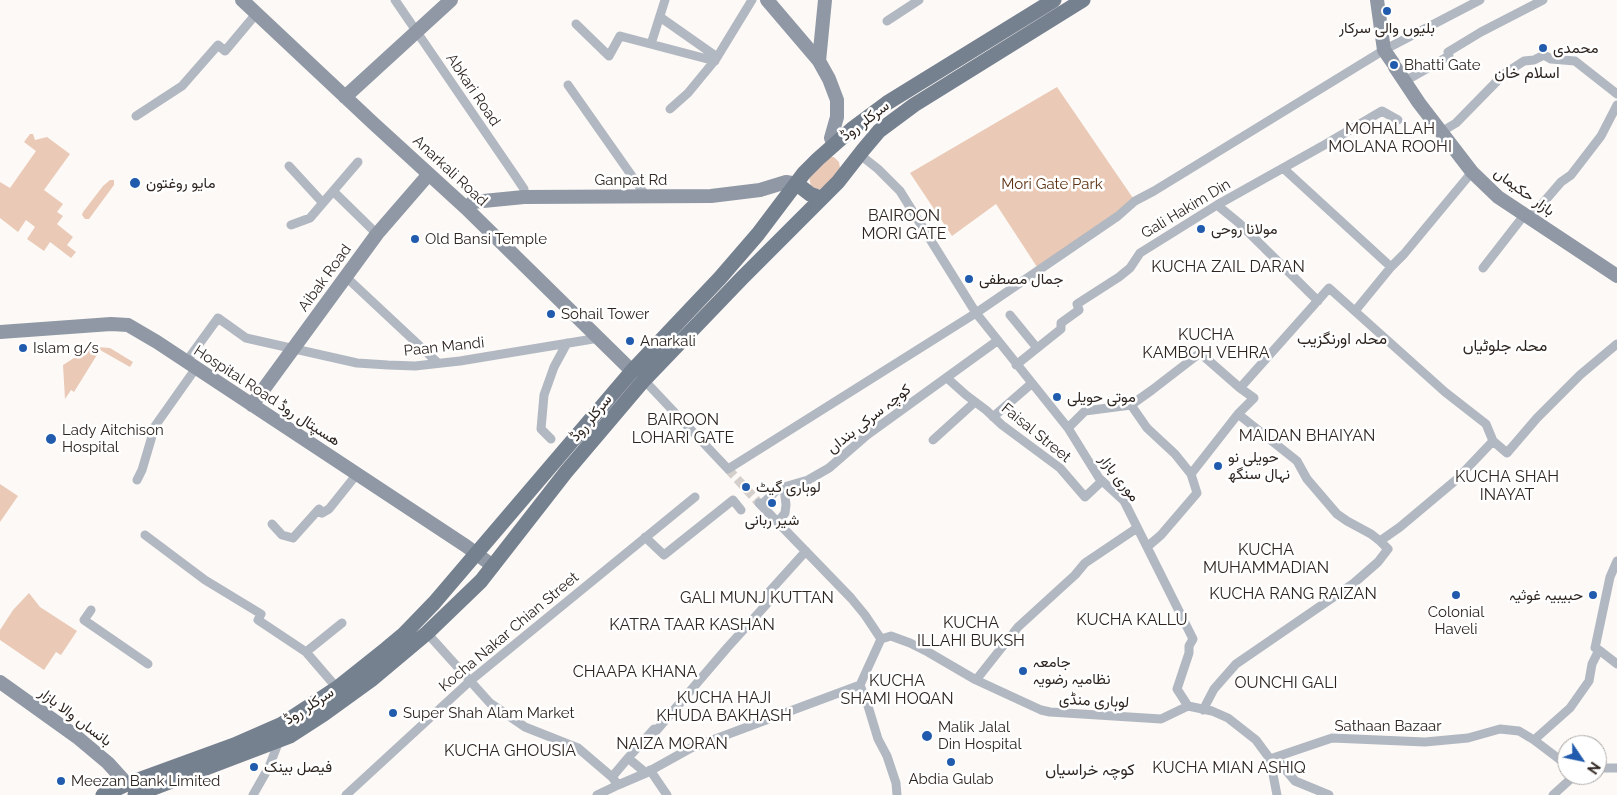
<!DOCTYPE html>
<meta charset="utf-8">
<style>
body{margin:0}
#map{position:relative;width:1617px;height:795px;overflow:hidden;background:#fdf9f6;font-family:Raleway,sans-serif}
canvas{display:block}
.north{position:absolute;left:1557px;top:735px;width:50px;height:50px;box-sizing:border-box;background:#fff;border:1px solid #aba8a6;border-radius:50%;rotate:124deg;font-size:14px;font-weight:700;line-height:20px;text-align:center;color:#2e2520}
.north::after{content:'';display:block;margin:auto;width:18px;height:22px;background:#215bad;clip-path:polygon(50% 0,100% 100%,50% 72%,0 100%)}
</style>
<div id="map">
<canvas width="1617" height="795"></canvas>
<div class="north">N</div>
</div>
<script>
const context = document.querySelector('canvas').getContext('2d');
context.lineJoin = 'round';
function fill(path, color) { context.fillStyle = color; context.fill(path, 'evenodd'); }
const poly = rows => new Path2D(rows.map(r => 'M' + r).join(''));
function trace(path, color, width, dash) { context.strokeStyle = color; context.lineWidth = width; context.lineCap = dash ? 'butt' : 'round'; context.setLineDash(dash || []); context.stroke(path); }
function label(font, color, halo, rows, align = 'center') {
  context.font = font + ' Raleway,Vazirmatn,sans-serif'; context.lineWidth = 5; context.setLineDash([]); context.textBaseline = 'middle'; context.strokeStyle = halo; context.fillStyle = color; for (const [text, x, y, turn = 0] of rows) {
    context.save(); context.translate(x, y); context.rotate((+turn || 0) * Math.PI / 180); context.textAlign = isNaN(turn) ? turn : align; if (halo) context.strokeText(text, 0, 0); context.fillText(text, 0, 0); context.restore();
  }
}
fill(poly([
 [1057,87,1135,201,1039,270,996,204,952,236,910,173],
 [30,134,33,134,35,140,47,137,70,154,44,190,63,204,57,212,63,216,57,224,73,237,67,245,76,252,71,258,50,242,44,251,27,239,35,227,26,220,18,232,0,218,0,182,10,188,36,151,24,142],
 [830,157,834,157,839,162,840,168,839,173,820,189,817,189,811,186,809,177],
 [110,180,114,180,114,185,89,219,85,219,82,215,83,212,103,186],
 [97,347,110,348,133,362,130,367,100,350,74,392,71,390,65,399,63,365,85,351],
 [0,484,18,496,0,522],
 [29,593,40,607,77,631,61,655,56,652,44,670,0,640,0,630,13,610]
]), '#eacab6');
trace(poly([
 [728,469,759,503]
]), '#d4cfcb', 9, [9, 4.5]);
trace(poly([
 [395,0,514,174,524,189,524,197],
 [660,17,717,57],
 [887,21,919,0],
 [576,24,609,56,620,36,715,61],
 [651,44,665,0],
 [1405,81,1449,56,1448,52,1481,32,1543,0],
 [568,85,646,196],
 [670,109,688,93,716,59,752,0],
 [136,116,182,86,218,45,225,51,256,14],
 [1441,132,1456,123,1504,74,1524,61,1534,60,1544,55,1551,59,1575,61,1617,94],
 [859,154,878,169,900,191,976,313,1068,428,1099,478,1124,501,1193,639,1189,646,1189,653,1177,689,1188,706],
 [289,166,323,203],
 [1283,168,1391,267],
 [333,191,377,234],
 [1217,205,1239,223,1318,301],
 [1530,218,1561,182,1571,175,1601,136,1617,105],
 [291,225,310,218,358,162],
 [1483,268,1525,214],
 [346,277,438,363],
 [1355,311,1391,267,1404,254,1472,172],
 [1010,315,1037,348],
 [186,362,218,318,246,338,357,363,388,365,415,366,460,361,599,338],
 [1016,365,1061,329,1061,323,1079,310,1077,304,1119,277,1130,268,1140,253,1217,205,1326,144,1382,111,1398,120],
 [947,378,966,395,986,410,1002,425,1060,468,1085,497,1102,481],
 [644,380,728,469,976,313,1118,216,1135,201,1154,191,1384,50,1480,0],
 [1131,405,1147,428,1175,454,1191,474],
 [1238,414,1297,461,1307,479,1337,514,1347,521,1371,534,1380,541],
 [993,417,1031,384],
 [1068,428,1085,411,1131,405,1152,390,1200,353,1240,388,1329,288,1445,392,1486,424,1493,441,1507,453,1537,418,1580,375,1617,344],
 [551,439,541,429,544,395,554,367,567,343],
 [933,440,975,402],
 [137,480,142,470,155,426,196,368],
 [759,503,851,598,865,615,881,639],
 [761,505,776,491,784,487],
 [778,522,785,513,786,505,784,487,808,480,829,468,867,435,997,341],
 [272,524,282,535,293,538,319,509,322,513,329,509,357,474],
 [145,535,205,580,261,614,258,620,306,652,337,688],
 [645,537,664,555,733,500,741,510],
 [1147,547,1161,535,1197,493,1191,474,1238,414,1254,398,1240,388],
 [91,610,84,620,148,664],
 [427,633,490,703,525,727,578,748,612,777],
 [881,639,891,636,910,643,928,652,976,680,1041,710,1050,712,1161,719,1188,706,1212,711,1228,718,1256,740,1270,759,1277,795],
 [1599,650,1617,664],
 [306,652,342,623],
 [976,680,1018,627,1075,575,1085,563,1137,528],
 [860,685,868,706,878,739,887,756,896,783,897,795],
 [860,685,881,639],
 [1203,710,1214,689,1236,664,1354,583,1378,562,1388,549,1380,541,1400,527,1456,480,1493,441],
 [1534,740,1570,708,1589,681,1592,664,1599,650,1595,648,1610,577,1617,561],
 [628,758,654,729,656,731,727,648,773,597,769,592,806,551],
 [1270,759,1332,738,1425,742,1468,738,1500,729,1519,731,1534,740,1567,765],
 [1270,759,1280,763,1295,781,1329,795],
 [1597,768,1617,768],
 [650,770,667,795],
 [646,773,628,758,612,777,618,785,646,773,691,748,860,685],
 [253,795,269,767,279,741],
 [346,795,470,681,695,497],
 [597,795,618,785],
 [1553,795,1575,775]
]), '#b2b8c1', 9);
trace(poly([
 [242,0,373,123,466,208,632,371],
 [767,0,819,61],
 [825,0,819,61,829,79,837,100,837,117,831,138,834,144],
 [1377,0,1384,50,1393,63],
 [1395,67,1419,103,1472,172,1498,197,1617,276],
 [345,97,451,0],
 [466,208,473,202,524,197,711,196,760,190,786,182,797,184],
 [0,332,111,324,128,325,157,342,466,546,493,566],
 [252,405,377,234,429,174],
 [0,682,77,737,108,763,127,784,137,789]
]), '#8f98a4', 14);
trace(poly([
 [797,184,810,194,821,198],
 [103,795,127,784,234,745,282,724,337,688,386,649,404,634,434,603,632,371,720,278,758,234,804,173,818,159,852,129,887,103,1054,0],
 [135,795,290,736,324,714,371,680,427,633,481,581,566,472,644,380,742,278,838,182,863,150,879,131,914,105,1083,0]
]), '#768190', 15);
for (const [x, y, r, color] of [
 [1387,11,5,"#215bad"],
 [1543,48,5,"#215bad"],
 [1394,65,5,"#215bad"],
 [135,183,6,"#215bad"],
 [1201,229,5,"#215bad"],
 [415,239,5,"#215bad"],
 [969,279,5,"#215bad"],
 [551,314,5,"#215bad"],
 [630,341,5,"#215bad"],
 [23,348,5,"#215bad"],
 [1057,397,5,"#215bad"],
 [51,439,6,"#215bad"],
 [1218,466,5,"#215bad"],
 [746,487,5,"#215bad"],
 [772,503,5,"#215bad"],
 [1456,595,5,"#215bad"],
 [1593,595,5,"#215bad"],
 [1023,671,5,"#215bad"],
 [393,713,5,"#215bad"],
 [927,736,6,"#215bad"],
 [951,762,5,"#215bad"],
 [254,767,5,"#215bad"],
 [61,781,5,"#215bad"]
]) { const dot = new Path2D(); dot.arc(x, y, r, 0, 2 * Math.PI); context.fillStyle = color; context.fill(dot); trace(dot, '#fff', 2); }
label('15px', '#2e2520', '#fff', [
 ["بلیوں والی سرکار",1387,28,"center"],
 ["محمدی",1553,48],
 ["Bhatti Gate",1404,65],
 ["مایو روغتون",146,183],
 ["مولانا روحی",1211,229],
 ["Old Bansi Temple",425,239],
 ["جمال مصطفی",979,279],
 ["Sohail Tower",561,314],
 ["Anarkali",640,341],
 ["Islam g/s",33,348],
 ["موتی حویلی",1067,397],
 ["Lady Aitchison",62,430],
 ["Hospital",62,447],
 ["حویلی نو",1228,457],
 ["نہال سنگھ",1228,474],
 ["لوہاری گیٹ",756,487],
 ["شیر ربانی",772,520,"center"],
 ["حبیبیہ غوثیہ",1583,595,"right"],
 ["Colonial",1456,612,"center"],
 ["Haveli",1456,629,"center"],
 ["جامعہ",1033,662],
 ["نظامیہ رضویہ",1033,679],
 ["Super Shah Alam Market",403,713],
 ["Malik Jalal",938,727],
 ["Din Hospital",938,744],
 ["فیصل بینک",264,767],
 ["Abdia Gulab",951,779,"center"],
 ["Meezan Bank Limited",71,781]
], 'left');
label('15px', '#2e2520', '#fff', [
 ["Abkari Road",473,90,56],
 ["سرکلر روڈ",865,121,-37],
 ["Anarkali Road",450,171,43],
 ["Ganpat Rd",631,180],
 ["بازار حکیماں",1524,192,36],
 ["Gali Hakim Din",1186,209,-31],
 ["Aibak Road",325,278,-54],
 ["Paan Mandi",444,347,-6],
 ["Hospital Road ھسپتال روڈ",267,396,33],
 ["سرکلر روڈ",591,418,-50],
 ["کوچہ سرکی بنداں",869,419,-38],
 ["Faisal Street",1036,433,39],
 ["موری بازار",1119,478,52],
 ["Kocha Nakar Chian Street",509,632,-40],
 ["لوہاری منڈی",1094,701,3],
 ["سرکلر روڈ",309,706,-33],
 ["بانساں والا بازار",75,717,37],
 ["Sathaan Bazaar",1388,726]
]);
label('15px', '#5d3111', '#fff', [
 ["Mori Gate Park",1052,184]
]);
label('16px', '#2e2520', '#fff', [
 ["اسلام خان",1527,73],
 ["MOHALLAH",1390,129],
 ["MOLANA ROOHI",1390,147],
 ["BAIROON",904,216],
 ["MORI GATE",904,234],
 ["KUCHA ZAIL DARAN",1228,267],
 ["KUCHA",1206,335],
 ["KAMBOH VEHRA",1206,353],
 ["محلہ اورنگزیب",1342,339],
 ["محلہ جلوٹیاں",1505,346],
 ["BAIROON",683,420],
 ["LOHARI GATE",683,438],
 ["MAIDAN BHAIYAN",1307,436],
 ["KUCHA SHAH",1507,477],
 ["INAYAT",1507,495],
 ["KUCHA",1266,550],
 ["MUHAMMADIAN",1266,568],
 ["KUCHA RANG RAIZAN",1293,594],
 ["GALI MUNJ KUTTAN",757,598],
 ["KUCHA KALLU",1132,620],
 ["KUCHA",971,623],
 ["ILLAHI BUKSH",971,641],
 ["KATRA TAAR KASHAN",692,625],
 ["CHAAPA KHANA",635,672],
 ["KUCHA",897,681],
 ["SHAMI HOQAN",897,699],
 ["OUNCHI GALI",1286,683],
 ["KUCHA HAJI",724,698],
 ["KHUDA BAKHASH",724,716],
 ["NAIZA MORAN",672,744],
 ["KUCHA GHOUSIA",510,751],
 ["KUCHA MIAN ASHIQ",1229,768],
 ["کوچہ خراسیاں",1090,770]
]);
</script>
